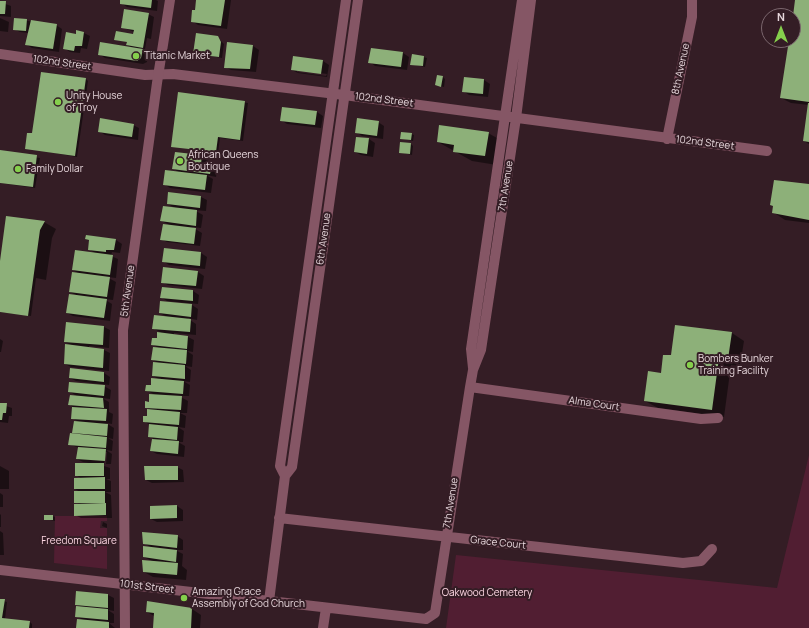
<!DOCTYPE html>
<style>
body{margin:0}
#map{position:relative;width:809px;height:628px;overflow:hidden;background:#341d25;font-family:Manrope,sans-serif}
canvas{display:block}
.north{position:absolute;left:761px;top:8px;width:40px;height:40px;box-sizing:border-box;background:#341d25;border:1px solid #7b676e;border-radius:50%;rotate:0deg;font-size:11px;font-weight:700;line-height:16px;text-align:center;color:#e6d6db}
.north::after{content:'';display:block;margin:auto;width:14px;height:18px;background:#85cf4c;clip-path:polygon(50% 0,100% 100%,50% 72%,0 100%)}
</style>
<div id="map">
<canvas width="809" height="628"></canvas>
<div class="north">N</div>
</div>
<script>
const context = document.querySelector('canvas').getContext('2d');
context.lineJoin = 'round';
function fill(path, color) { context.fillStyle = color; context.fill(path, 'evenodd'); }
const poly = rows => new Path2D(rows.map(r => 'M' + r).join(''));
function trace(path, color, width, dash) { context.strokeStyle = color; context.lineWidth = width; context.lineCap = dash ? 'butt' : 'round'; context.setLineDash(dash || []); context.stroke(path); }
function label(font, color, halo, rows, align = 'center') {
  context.font = font + ' Manrope,sans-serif'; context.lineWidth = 4; context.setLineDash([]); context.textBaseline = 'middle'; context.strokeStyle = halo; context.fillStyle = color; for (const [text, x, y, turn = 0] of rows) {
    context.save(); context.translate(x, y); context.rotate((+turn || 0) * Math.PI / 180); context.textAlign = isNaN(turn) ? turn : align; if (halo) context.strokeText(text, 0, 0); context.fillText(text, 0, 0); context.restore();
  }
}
fill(poly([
 [809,455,809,628,446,628,456,555,777,588],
 [55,516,107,516,107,521,101,521,100,528,107,528,107,569,54,563]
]), '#511e32');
fill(poly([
 [121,0,156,0,158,1,157,11,127,7,121,3],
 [197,0,231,0,227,29,198,25,192,21],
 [796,0,809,0,809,144,804,141,809,105,791,103,781,98,790,40,793,40,793,21],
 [0,2,11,6,11,17,0,16],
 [148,14,154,17,151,39,147,38,145,49,139,48,148,53,147,62,143,64,105,58,99,54,133,48,127,45,128,42,116,39,139,36,134,32,122,27],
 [0,18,9,22,8,32,0,31],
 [15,19,56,25,62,29,59,52,32,48,27,45,29,33,20,32,14,29],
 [84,33,90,36,87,49,81,48,80,53,70,52,64,48,77,35],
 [217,37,224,44,222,58,195,53],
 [228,43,253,46,259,50,256,72,231,70,225,67],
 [403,53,409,57,407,70,375,66,370,62],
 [413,55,427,58,425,67,411,64],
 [294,57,323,61,329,65,327,77,298,73,292,70],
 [297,70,327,74,326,76,297,72],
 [443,77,445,79,444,87,436,85],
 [465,78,484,80,490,84,488,97,469,95,463,91],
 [86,79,88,81,77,157,26,148,33,134],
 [179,93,248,103,243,141,220,138,218,153,172,146],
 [317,112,323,116,321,128,287,124,281,120],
 [378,122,384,126,383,139,362,136,356,132],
 [133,125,139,128,138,140,105,135,99,131],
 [488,133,506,143,503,166,472,161,438,142],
 [411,134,414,135,413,141,401,138],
 [357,138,369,139,375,143,373,157,361,155,355,152],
 [411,144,413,146,412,155,400,152],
 [0,151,40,158,35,188,0,183],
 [176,153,202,156,208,160,207,166,217,170,216,177,206,175,213,179,211,193,170,188,164,184,180,173,174,169],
 [809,185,809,223,785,220,773,212],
 [169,193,201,197,207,200,206,211,194,210,203,215,201,228,192,227,202,233,200,246,167,242,161,239,171,226,162,221,177,209,168,204],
 [44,222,56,229,52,238,46,280,36,278,31,316,0,312,0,262],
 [87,236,116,240,122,244,120,253,112,252,111,256,118,259,116,278,107,277,116,282,113,300,104,299,112,304,110,321,73,316,67,313,78,296,70,292,81,275,73,270,96,254,89,249,90,241,86,239],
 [201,253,207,257,205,269,169,265,163,261],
 [198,272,204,276,202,289,168,285,162,282],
 [162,288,193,291,199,295,198,304,167,301,161,297],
 [192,305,198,309,197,320,187,318,196,324,196,335,174,333,174,335,188,337,194,340,193,352,187,351,193,355,192,367,185,366,191,370,190,382,183,381,190,385,189,396,179,396,188,401,187,413,180,413,186,416,185,428,178,427,184,431,183,442,178,442,185,446,184,457,157,454,151,451,153,438,149,436,150,425,144,421,152,411,146,407,155,395,146,390,160,380,153,376,160,364,153,360,160,349,152,344,163,334,153,328,169,318,160,313],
 [67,323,104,327,110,330,109,348,89,346,89,348,104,350,110,353,109,371,71,367,65,364,73,346,65,342],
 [732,333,744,341,740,366,731,365,724,417,658,408,645,401,672,357],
 [0,339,3,341,1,352,0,352],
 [104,373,110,377,109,385,76,381,70,378],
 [104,386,111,390,110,399,102,398,109,402,109,412,113,414,112,424,106,423,114,428,113,439,108,438,113,441,112,451,106,450,112,454,111,464,106,464,107,452,105,452,104,466,110,468,110,479,106,479,111,481,111,492,105,492,111,495,112,518,81,518,75,515,79,504,75,502,80,492,75,489,82,479,76,475,89,463,83,462,77,459,79,448,69,444,73,434,75,422,79,422,72,418,73,407,69,404,78,397,69,391],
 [0,404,12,408,12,416,9,416,8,423,0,422],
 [0,466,9,471,9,489,0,489],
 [177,467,183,470,184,482,152,483,146,480],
 [0,493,3,495,3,507,0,507],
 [177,506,183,510,183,521,157,522,151,519,151,507],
 [0,514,1,515,1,527,0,527],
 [52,516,55,517,55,521,45,519],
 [103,522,107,524,107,528,102,526],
 [0,531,3,533,4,555,0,555],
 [177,536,183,540,183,550,175,550,183,554,182,566,187,570,186,580,153,577,144,572,154,562,144,557,152,548,144,543],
 [77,592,108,595,114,598,114,611,108,610,114,614,114,623,109,623,115,628,77,628,83,620,76,616,82,608,76,604],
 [0,600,7,602,5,619,30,622,32,624,32,628,0,628],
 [192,609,201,615,200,628,154,628,154,616,147,612]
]), '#0007');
fill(poly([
 [120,0,152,0,151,8,120,4],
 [196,0,225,0,221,26,191,22,192,10,195,10],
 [795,0,809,0,809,102,780,98,789,40,793,40,793,16],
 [0,1,6,1,5,14,0,14],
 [124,9,149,13,143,48,126,45,127,42,114,40,116,31,133,34,134,30,121,28],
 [14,18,27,19,26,31,13,30],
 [31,20,57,24,53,49,25,45],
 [76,30,84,32,82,46,75,46,74,51,63,49,66,32,76,34],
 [196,33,218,36,221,42,219,57,193,54],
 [100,42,143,49,141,58,137,61,98,55],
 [227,42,253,45,250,69,224,68],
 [371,48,403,52,401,67,368,63],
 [412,54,424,56,423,66,410,65],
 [293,56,323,60,321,74,291,70],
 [41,72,86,78,75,156,25,149,27,133,32,133],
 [437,75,443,76,441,87,435,85],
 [464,77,484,79,483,94,462,92],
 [178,92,245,101,240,140,218,137,216,152,171,147],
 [808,103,809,103,809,142,803,141],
 [282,107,317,111,315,125,280,121],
 [100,118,134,124,132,137,98,132],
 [357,118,379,121,377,136,355,133],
 [439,125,489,132,485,156,453,152,454,145,437,142],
 [401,132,412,133,411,140,400,139],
 [356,137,369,138,367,154,354,152],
 [400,142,411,143,410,154,399,153],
 [0,150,37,155,33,187,0,183],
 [175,152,202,155,201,164,212,165,210,174,172,169],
 [165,170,207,175,205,190,163,185],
 [774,180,809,184,809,220,772,213,773,206,770,205],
 [168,192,201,196,200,208,167,204],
 [163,206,197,210,196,226,160,221],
 [6,216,45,221,40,230,28,316,0,312,0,261],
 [163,224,196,228,194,244,160,240],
 [86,235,116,239,114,250,106,250,106,252,88,250,89,240,85,239],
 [164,248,201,252,200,266,162,262],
 [75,250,113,255,110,275,72,270],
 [163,267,198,271,196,286,161,283],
 [72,272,110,277,107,297,69,292],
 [162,287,193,290,193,301,160,298],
 [69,294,107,299,104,318,66,313],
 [160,301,192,304,191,317,159,313],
 [154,315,191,319,190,332,152,329],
 [66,322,104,326,103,345,64,342],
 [675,325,732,332,728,359,719,358,712,410,644,401,648,371,661,373,663,355,671,355],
 [157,332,188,336,187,349,151,345,152,338,157,338],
 [65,344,104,349,103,368,64,364],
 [153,347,187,350,186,364,151,360],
 [153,362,185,365,185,379,152,376],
 [70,368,104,372,104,382,69,378],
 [151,378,184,381,183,394,145,391,146,385,151,385],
 [69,382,105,385,104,396,68,392],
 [149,394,182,396,181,410,145,408,145,401,149,402],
 [70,395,103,398,104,408,68,405],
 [0,403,7,403,6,413,3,413,2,420,0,420],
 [72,407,107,409,106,421,71,419],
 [147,409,180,412,179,425,143,422,143,416,147,416],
 [74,421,108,424,107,436,72,433],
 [149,424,178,427,177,440,148,437],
 [70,433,107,437,106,448,68,445],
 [152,439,179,441,178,454,150,451],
 [78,447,106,449,105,461,76,459],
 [75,463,104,463,104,476,75,476],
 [144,466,178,466,178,480,145,480],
 [105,477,105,489,74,489,74,478],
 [74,491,105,491,105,503,74,503],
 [106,503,106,515,74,516,74,504],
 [177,505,177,518,150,519,150,506],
 [44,515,53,515,53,520,44,520],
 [142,532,178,535,177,548,143,544],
 [143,546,177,550,176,562,143,557],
 [142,560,178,563,177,575,143,572],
 [76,591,108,594,108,608,75,605],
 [0,599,5,599,2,618,30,621,29,628,0,628],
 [147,601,192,608,191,628,153,628,154,613,146,612],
 [76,606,108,609,108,620,75,617],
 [77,619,109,622,109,628,76,628]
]), '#8db079');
trace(poly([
 [0,54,145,75,173,74,344,95,767,151],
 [667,139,692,17,692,0],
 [473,368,471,349,522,0],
 [470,387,701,419,718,418],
 [285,476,280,466,346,0],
 [279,518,683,563,701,561,712,549],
 [0,570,426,619,435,613,470,387,473,370,481,350,516,118,531,0],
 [269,601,285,476,292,467,358,0],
 [323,628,326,608]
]), '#855665', 10);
trace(poly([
 [125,628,123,330,157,83,170,0]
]), '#855665', 10);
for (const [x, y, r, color] of [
 [136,56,4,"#85cf4c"],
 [58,102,4,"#85cf4c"],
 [180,161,4,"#85cf4c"],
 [18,169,4,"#85cf4c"],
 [690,365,4,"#85cf4c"],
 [184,598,4,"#85cf4c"]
]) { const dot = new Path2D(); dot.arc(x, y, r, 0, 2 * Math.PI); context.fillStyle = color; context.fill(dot); trace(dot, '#341d25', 1.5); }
label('10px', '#e6d6db', '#341d25', [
 ["Titanic Market",144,56],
 ["Unity House",66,96],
 ["of Troy",66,108],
 ["African Queens",188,155],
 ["Boutique",188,167],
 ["Family Dollar",26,169],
 ["Bombers Bunker",698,359],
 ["Training Facility",698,371],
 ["Amazing Grace",192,592],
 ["Assembly of God Church",192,604]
], 'left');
label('10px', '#e6d6db', '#341d25', [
 ["102nd Street",62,63,8],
 ["8th Avenue",681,69,-78],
 ["102nd Street",384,100,7],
 ["102nd Street",705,143,7],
 ["7th Avenue",506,186,-81],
 ["6th Avenue",324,239,-82],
 ["5th Avenue",128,291,-82],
 ["Alma Court",594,404,8],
 ["7th Avenue",451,503,-81],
 ["Grace Court",498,543,6],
 ["101st Street",147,587,7]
]);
label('10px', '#fdd6e2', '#341d25', [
 ["Freedom Square",79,541],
 ["Oakwood Cemetery",487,593]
]);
</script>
